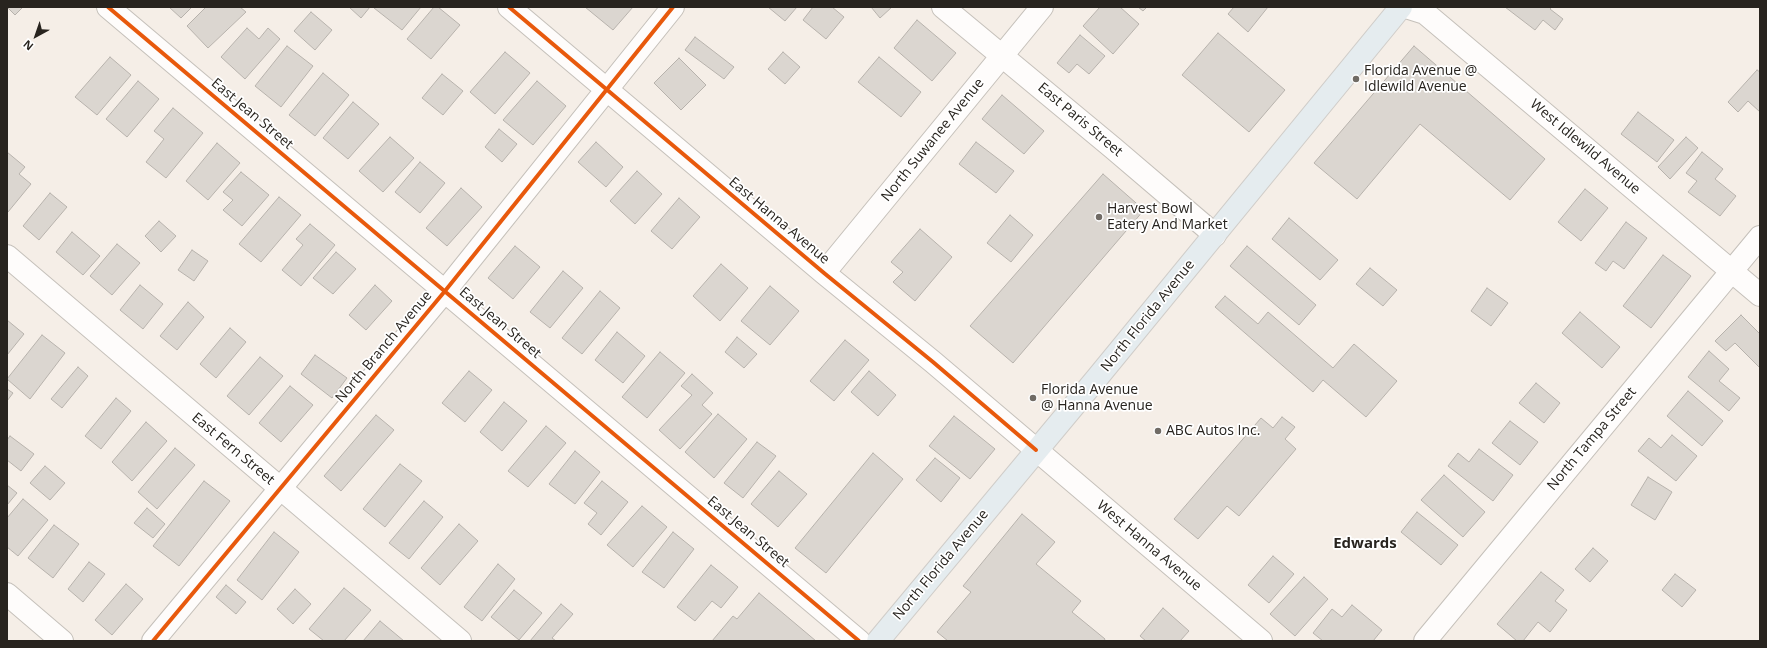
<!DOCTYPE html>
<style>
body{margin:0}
#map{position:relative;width:1767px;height:648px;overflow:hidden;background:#f5eee7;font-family:"Open Sans",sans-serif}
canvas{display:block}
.frame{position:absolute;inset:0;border:8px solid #28241f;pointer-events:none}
.north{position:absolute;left:16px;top:16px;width:40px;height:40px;-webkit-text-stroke:3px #fff;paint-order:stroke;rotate:220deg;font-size:11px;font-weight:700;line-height:16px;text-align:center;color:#28241f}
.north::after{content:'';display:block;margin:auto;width:14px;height:18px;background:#28241f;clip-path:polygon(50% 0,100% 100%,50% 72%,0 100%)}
</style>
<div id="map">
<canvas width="1767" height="648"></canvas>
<div class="frame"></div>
<div class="north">N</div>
</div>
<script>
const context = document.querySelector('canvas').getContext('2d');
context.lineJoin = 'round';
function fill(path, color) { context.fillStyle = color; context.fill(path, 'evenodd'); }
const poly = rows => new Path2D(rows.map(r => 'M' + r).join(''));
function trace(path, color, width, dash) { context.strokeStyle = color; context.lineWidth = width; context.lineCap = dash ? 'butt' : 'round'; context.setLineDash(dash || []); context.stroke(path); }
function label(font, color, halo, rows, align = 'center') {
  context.font = font + ' "Open Sans",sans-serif'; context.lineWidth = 3.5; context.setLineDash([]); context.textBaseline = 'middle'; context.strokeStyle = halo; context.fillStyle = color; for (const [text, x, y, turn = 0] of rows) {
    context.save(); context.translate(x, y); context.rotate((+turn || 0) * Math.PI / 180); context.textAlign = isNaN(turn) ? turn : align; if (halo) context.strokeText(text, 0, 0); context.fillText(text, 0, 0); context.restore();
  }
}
const building = poly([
 [7,7,23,7,15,15,7,7],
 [169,7,192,7,181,18,169,7],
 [206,7,240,7,246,12,208,48,187,26,206,7],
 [349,7,370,7,361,18,349,7],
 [375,7,421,7,402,30,374,8,375,7],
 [434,7,438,7,460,25,431,59,407,39,434,7],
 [585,7,633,7,613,30,585,7],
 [768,7,797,7,785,21,768,7],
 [813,7,832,7,844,17,826,39,803,20,813,7],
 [871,7,892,7,880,18,871,7],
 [1100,7,1120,7,1139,24,1113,54,1083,26,1100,7],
 [1138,7,1147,7,1143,11,1138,7],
 [1234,7,1268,7,1248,32,1228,14,1234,7],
 [1505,7,1552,7,1550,9,1563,19,1555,30,1543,20,1535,30,1505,7],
 [311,12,332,30,315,50,294,31,311,12],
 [917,20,956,53,932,81,894,48,917,20],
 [247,28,259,39,268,28,280,39,245,79,221,57,247,28],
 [1218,33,1285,90,1249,132,1182,75,1218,33],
 [1080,35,1105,56,1089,74,1077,64,1069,73,1057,63,1080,35],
 [695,37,734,67,724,79,685,50,695,37],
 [287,46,313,66,281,107,255,86,287,46],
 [1414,46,1545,159,1510,200,1420,124,1357,199,1314,163,1414,46],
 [505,52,530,73,495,114,470,92,505,52],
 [783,52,800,67,785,84,768,69,783,52],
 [110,57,131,75,97,115,75,97,110,57],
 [879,57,921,92,901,117,858,82,879,57],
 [679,58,706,85,681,110,654,83,679,58],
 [1757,70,1760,72,1760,112,1748,101,1738,112,1728,102,1757,70],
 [323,73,349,95,315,136,289,115,323,73],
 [442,74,463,91,443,115,422,98,442,74],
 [138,81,159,99,127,137,106,119,138,81],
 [537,81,566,106,533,145,503,120,537,81],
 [1002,95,1044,131,1024,154,982,119,1002,95],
 [353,102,379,124,348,159,323,138,353,102],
 [173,108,203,133,166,178,146,162,164,139,154,131,173,108],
 [1638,112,1674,140,1657,162,1621,134,1638,112],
 [499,129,517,144,502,162,485,147,499,129],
 [390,137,414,158,383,192,359,171,390,137],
 [1686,137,1698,148,1670,179,1658,167,1686,137],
 [596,142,623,167,606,187,578,162,596,142],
 [976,142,1014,171,996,193,959,164,976,142],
 [217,143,240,163,208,200,186,181,217,143],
 [7,152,25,167,19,174,31,184,8,212,7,211,7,152],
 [1702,152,1723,169,1715,179,1736,196,1720,216,1688,192,1697,181,1686,173,1702,152],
 [420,162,445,183,420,213,395,192,420,162],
 [637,171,662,194,635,224,610,201,637,171],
 [241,172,269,195,242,226,223,210,233,200,223,192,241,172],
 [1103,174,1144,210,1013,363,970,326,1103,174],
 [461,188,482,207,447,246,426,228,461,188],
 [1585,189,1608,208,1581,241,1558,222,1585,189],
 [50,193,67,207,39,240,23,226,50,193],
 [279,197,301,215,261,262,239,244,279,197],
 [679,198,700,217,672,249,651,231,679,198],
 [1010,215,1033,235,1011,262,987,243,1010,215],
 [1289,218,1338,260,1320,280,1272,239,1289,218],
 [159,221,176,236,161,252,145,236,159,221],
 [1626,222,1647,238,1624,269,1613,261,1606,271,1595,263,1626,222],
 [310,224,335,245,301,286,282,270,303,245,296,239,310,224],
 [920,229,952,257,915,301,893,282,903,272,891,262,920,229],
 [72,232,100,256,83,275,56,252,72,232],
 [117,244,140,263,112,295,90,276,117,244],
 [515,246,540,267,513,299,488,278,515,246],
 [1247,246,1316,305,1299,325,1230,266,1247,246],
 [192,250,208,261,194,281,178,270,192,250],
 [336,252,356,269,333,294,313,278,336,252],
 [1663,255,1691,276,1651,328,1623,306,1663,255],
 [721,264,748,288,720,321,693,296,721,264],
 [1370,268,1397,290,1383,306,1356,284,1370,268],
 [563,271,583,288,550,328,530,312,563,271],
 [140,285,163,304,143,329,120,310,140,285],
 [375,285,392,301,366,330,349,315,375,285],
 [770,286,799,311,770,345,741,321,770,286],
 [1487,288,1508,303,1491,326,1471,311,1487,288],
 [600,291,620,308,582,354,562,338,600,291],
 [1225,296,1258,324,1268,312,1333,368,1354,344,1397,381,1366,417,1323,380,1313,392,1215,307,1225,296],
 [188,302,204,317,177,350,160,336,188,302],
 [1580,312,1620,347,1602,368,1562,333,1580,312],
 [1741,315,1760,334,1760,368,1735,343,1726,351,1715,341,1741,315],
 [7,320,24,334,7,355,7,320],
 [230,328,246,342,216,378,200,364,230,328],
 [617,332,645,356,623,383,595,360,617,332],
 [42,335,65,353,30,399,7,379,42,335],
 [737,337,757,354,744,368,725,352,737,337],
 [845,340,869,360,834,401,810,381,845,340],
 [1709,351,1729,369,1719,381,1740,398,1729,411,1688,377,1709,351],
 [660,352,685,373,647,418,622,397,660,352],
 [315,355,347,378,332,398,301,374,315,355],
 [260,357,283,376,249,415,227,396,260,357],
 [78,367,88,376,62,408,51,399,78,367],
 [469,371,492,390,465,422,442,403,469,371],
 [869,371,896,395,878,416,851,392,869,371],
 [692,374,713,393,702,405,712,414,680,449,659,430,692,395,681,386,692,374],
 [1536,383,1560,403,1544,423,1519,403,1536,383],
 [290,386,313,405,281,442,259,423,290,386],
 [7,389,13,393,7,401,7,389],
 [1688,391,1723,421,1702,446,1667,416,1688,391],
 [116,398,131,411,101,449,85,436,116,398],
 [504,402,527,421,502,451,480,432,504,402],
 [718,414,747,439,714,478,685,452,718,414],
 [376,415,394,430,341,491,324,476,376,415],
 [954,416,995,449,970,479,929,446,954,416],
 [1282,417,1295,427,1285,439,1296,449,1239,516,1227,506,1198,539,1174,519,1261,418,1273,428,1282,417],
 [1510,421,1538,442,1520,465,1492,443,1510,421],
 [146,422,167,441,132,481,112,462,146,422],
 [546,426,566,443,528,487,508,471,546,426],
 [1672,435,1697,456,1676,481,1638,451,1649,438,1661,448,1672,435],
 [10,436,34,454,21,471,7,460,7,440,10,436],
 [757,442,776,456,743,498,724,483,757,442],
 [175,448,195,465,157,509,138,492,175,448],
 [1479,449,1513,475,1493,501,1448,466,1458,453,1469,462,1479,449],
 [575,451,600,472,575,504,549,484,575,451],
 [873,453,903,479,826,573,795,548,873,453],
 [935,458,960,478,941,502,916,480,935,458],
 [400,464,422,481,385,527,363,509,400,464],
 [45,466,65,483,50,500,30,483,45,466],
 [779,471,807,494,778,527,751,504,779,471],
 [1444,475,1485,512,1463,537,1421,500,1444,475],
 [1648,477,1672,492,1655,520,1631,505,1648,477],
 [204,481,230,501,179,566,153,546,204,481],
 [602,481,628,502,601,535,588,524,597,513,584,503,602,481],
 [7,485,17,493,7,505,7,485],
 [23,499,48,520,18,556,7,547,7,518,23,499],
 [424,501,443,517,409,559,389,543,424,501],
 [642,506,667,527,633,567,607,545,642,506],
 [147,508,165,524,153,538,134,523,147,508],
 [1417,512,1458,545,1441,565,1401,532,1417,512],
 [1022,514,1055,542,1036,564,1081,601,1072,612,1105,639,1104,641,948,641,937,632,971,592,963,586,1022,514],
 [459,524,478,541,440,585,421,568,459,524],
 [54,525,79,544,53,578,28,558,54,525],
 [274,532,299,552,262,600,237,580,274,532],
 [673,532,694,549,664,588,642,572,673,532],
 [1593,548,1608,561,1590,582,1575,569,1593,548],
 [1273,556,1294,574,1269,603,1248,585,1273,556],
 [89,562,105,574,83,602,68,589,89,562],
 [498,564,515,579,482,621,464,607,498,564],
 [711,565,738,587,721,608,712,601,695,621,677,607,711,565],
 [1541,572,1564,590,1555,601,1567,610,1550,632,1538,622,1523,641,1517,641,1497,624,1541,572],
 [1675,574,1696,590,1682,607,1662,590,1675,574],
 [1304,577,1328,599,1295,636,1270,614,1304,577],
 [126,584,143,599,112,635,95,620,126,584],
 [226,585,246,602,236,614,216,597,226,585],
 [344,588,371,610,344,641,324,641,309,629,344,588],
 [295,589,311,604,293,624,277,609,295,589],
 [514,590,542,613,519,640,491,617,514,590],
 [759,593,816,641,712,641,733,616,737,619,759,593],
 [561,604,573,614,552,638,556,641,530,641,561,604],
 [1352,605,1382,630,1373,641,1323,641,1313,633,1332,609,1342,617,1352,605],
 [1163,608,1189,631,1180,641,1146,641,1140,636,1163,608],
 [380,621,404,641,363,641,380,621]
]);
fill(building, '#dbd6d0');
trace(building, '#b7b2ac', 1);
const minor = poly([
 [108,7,859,641],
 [509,7,824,273,933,362,1261,641],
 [943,7,1113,148,1215,235],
 [1406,7,1425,13,1760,295],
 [7,256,460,641],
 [824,273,1042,7],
 [7,594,62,641],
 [153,641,445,291,673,7],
 [1425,641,1760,237]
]);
const major = poly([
 [878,641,1097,378,1401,7]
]);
trace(minor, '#c5c0ba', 24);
trace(major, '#d0cdc9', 24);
trace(minor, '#fefcfb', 22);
trace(major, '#e5ecef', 22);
trace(poly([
 [108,7,859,641],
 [509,7,824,273,933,362,1036,450],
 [153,641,445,291,673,7]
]), '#e8590c', 4);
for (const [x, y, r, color] of [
 [1356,79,4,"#706b65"],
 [1099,217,4,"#706b65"],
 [1033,398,4,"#706b65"],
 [1158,431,4,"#706b65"]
]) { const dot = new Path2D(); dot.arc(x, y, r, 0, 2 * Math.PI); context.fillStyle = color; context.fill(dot); trace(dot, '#fff', 1.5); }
label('14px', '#28241f', '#fff', [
 ["Florida Avenue @",1364,71],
 ["Idlewild Avenue",1364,87],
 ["Harvest Bowl",1107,209],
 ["Eatery And Market",1107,225],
 ["Florida Avenue",1041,390],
 ["@ Hanna Avenue",1041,406],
 ["ABC Autos Inc.",1166,431]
], 'left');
label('14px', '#28241f', '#fff', [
 ["East Jean Street",252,114,40],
 ["East Paris Street",1080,120,40],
 ["North Suwanee Avenue",933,140,-51],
 ["West Idlewild Avenue",1585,147,40],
 ["East Hanna Avenue",779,221,40],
 ["North Florida Avenue",1148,316,-51],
 ["East Jean Street",500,323,40],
 ["North Branch Avenue",384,347,-50],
 ["North Tampa Street",1592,439,-50],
 ["East Fern Street",233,449,40],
 ["East Jean Street",748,532,40],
 ["West Hanna Avenue",1149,546,40],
 ["North Florida Avenue",941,565,-50]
]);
label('bold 15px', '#28241f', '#fff', [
 ["Edwards",1365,544]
]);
</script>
